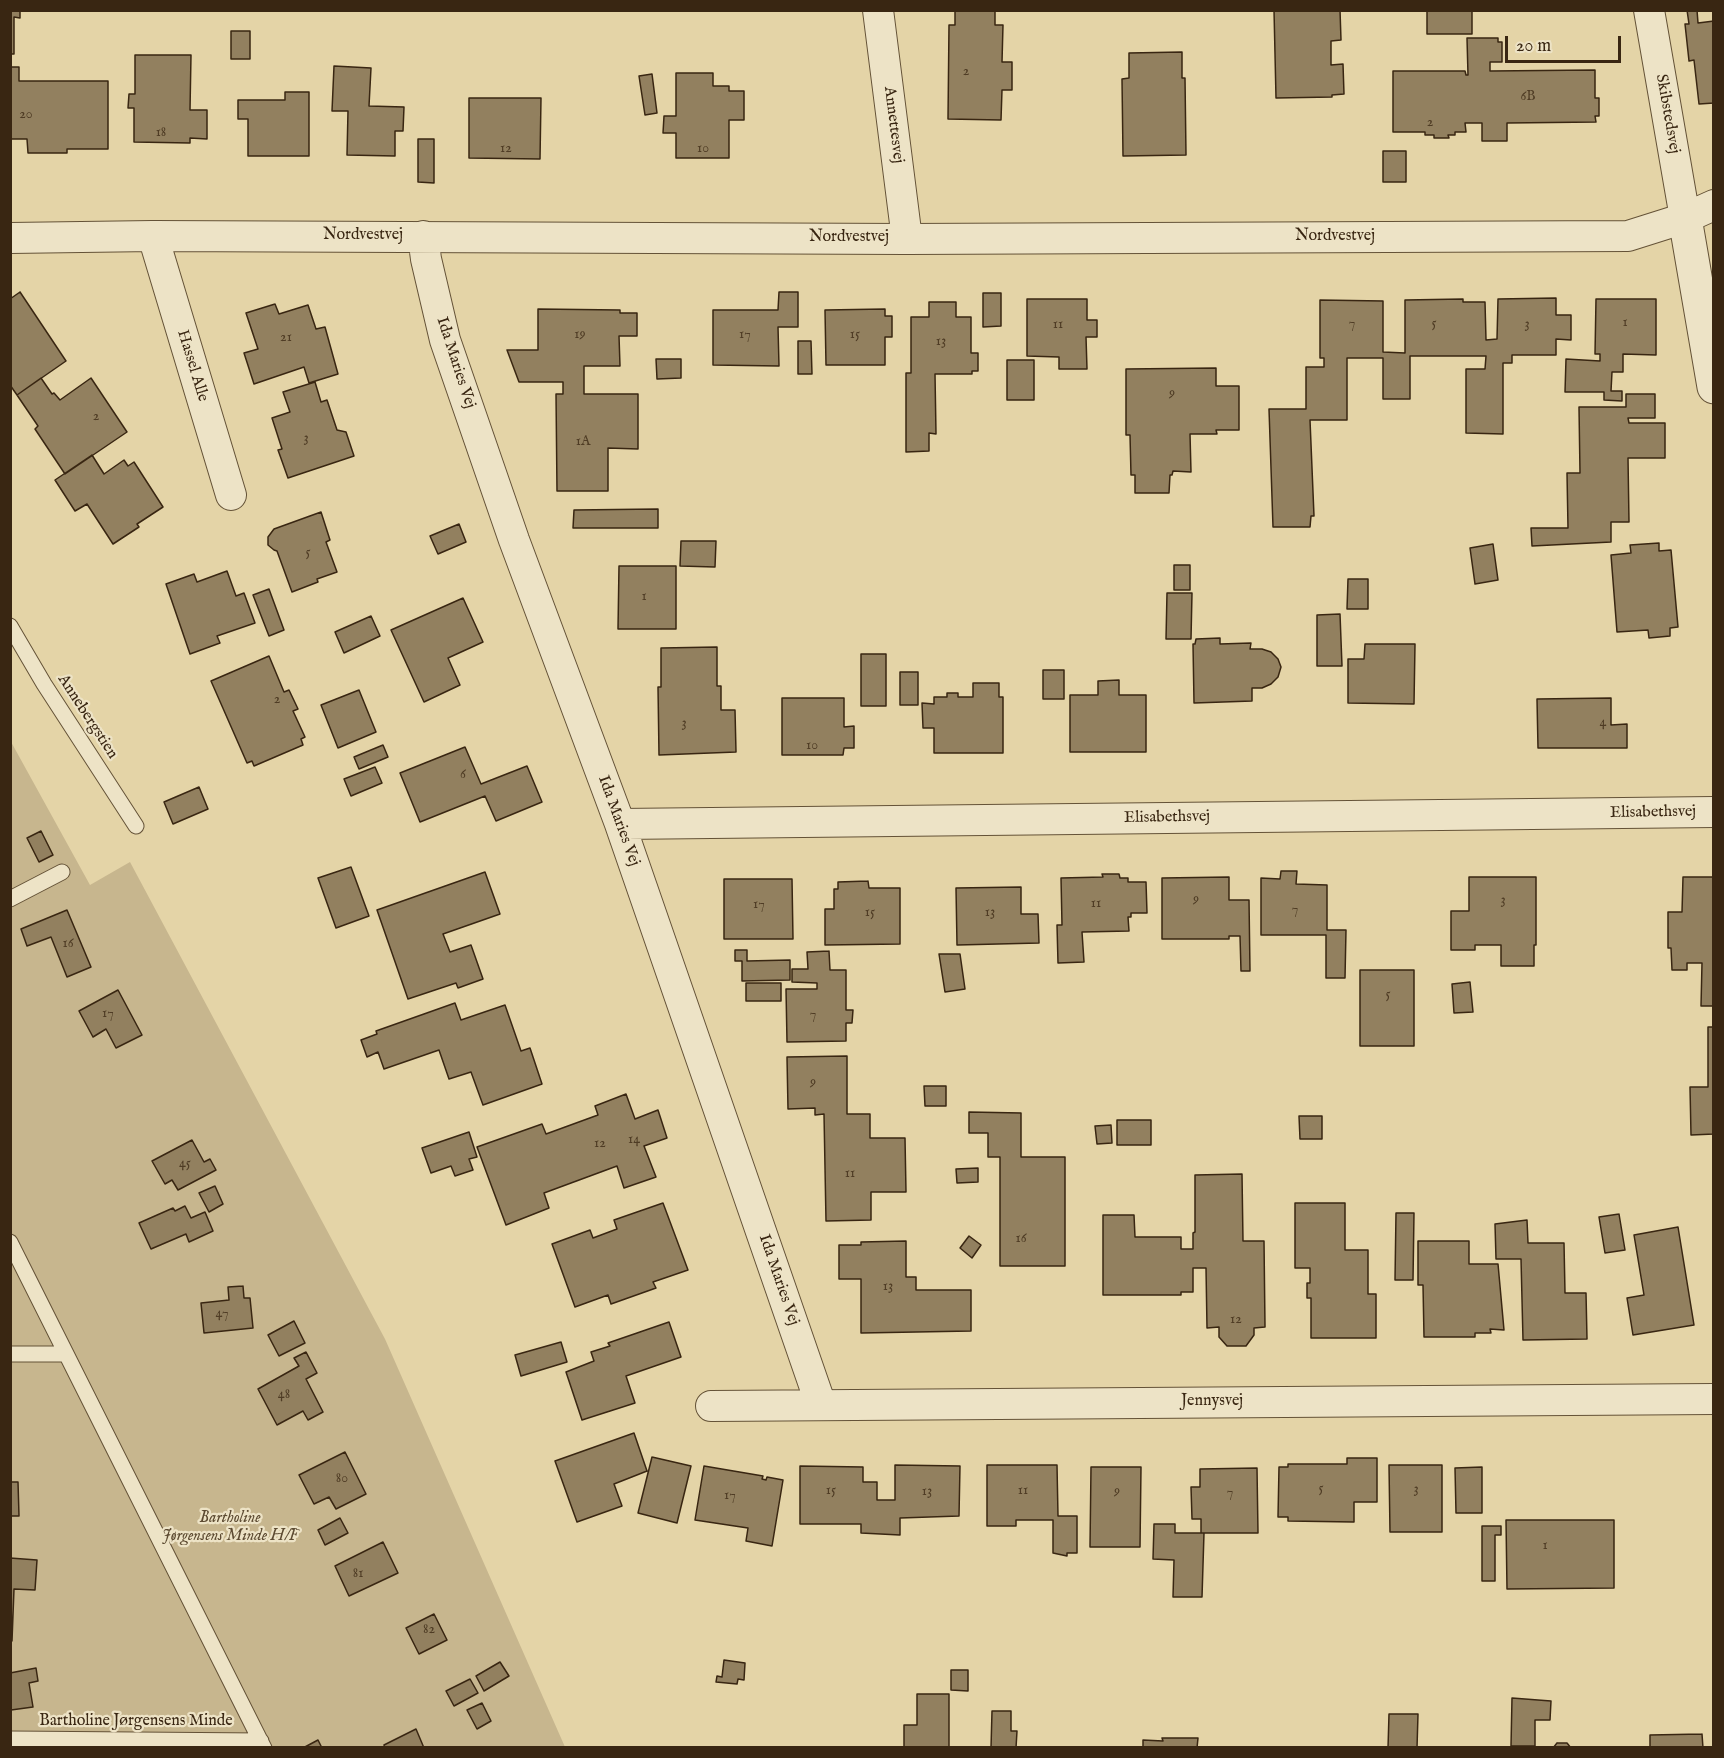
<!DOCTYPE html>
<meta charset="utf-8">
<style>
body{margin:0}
#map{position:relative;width:1724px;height:1758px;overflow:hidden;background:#e4d4a7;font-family:"IM FELL English",serif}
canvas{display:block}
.frame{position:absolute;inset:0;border:12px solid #392612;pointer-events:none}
.scale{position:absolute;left:1505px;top:36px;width:116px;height:27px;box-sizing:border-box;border:3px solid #392612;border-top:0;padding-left:8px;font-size:18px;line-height:21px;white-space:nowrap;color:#392612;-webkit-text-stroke:4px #ede3c6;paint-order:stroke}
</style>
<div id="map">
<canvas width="1724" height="1758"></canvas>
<div class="frame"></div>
<div class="scale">20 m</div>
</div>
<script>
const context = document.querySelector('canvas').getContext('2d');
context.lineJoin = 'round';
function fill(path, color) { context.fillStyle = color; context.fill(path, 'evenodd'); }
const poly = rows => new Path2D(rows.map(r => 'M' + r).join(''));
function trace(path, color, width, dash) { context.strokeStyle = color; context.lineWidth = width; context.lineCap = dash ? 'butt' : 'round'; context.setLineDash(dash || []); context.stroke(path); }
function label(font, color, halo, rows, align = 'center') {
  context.font = font + ' "IM FELL English",serif'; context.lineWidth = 4.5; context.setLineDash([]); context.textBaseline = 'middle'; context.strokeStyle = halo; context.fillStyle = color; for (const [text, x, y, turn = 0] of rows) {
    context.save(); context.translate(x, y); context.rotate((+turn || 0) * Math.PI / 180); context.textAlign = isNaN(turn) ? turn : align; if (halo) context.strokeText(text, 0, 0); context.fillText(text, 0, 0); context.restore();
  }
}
fill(poly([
 [10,740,90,885,130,862,385,1339,565,1747,11,1747]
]), '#c7b68e');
const building = poly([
 [10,10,20,10,20,18,14,17,14,54,10,54,10,10],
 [955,10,995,10,995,25,1003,25,1002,62,1012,62,1012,90,1002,90,1001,120,948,119,949,25,955,25,955,10],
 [1274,10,1340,10,1341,40,1331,41,1331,65,1343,64,1344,94,1332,95,1332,97,1276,98,1274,10],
 [1427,10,1472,10,1472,34,1427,34,1427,10],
 [1687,10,1697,10,1698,23,1714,21,1714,103,1699,104,1694,60,1689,61,1685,24,1689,24,1687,10],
 [231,31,250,31,250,59,231,59,231,31],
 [1467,38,1498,38,1498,42,1502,42,1502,62,1490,62,1490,71,1595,70,1595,98,1599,98,1599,116,1595,116,1596,122,1507,123,1507,141,1482,141,1482,123,1465,123,1466,132,1455,132,1455,135,1448,135,1449,138,1434,138,1434,135,1425,135,1425,132,1393,132,1393,71,1465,71,1466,75,1468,75,1467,38],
 [1182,52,1182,78,1185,78,1186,155,1123,156,1122,79,1129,78,1129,53,1182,52],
 [135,55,191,55,190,110,207,110,207,139,190,138,190,143,134,142,134,108,128,108,129,94,135,94,135,55],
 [334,66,371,68,369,106,404,107,403,131,395,131,395,156,347,155,348,111,332,111,334,66],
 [10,67,19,67,19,81,108,81,108,149,67,149,67,153,28,153,27,139,10,139,10,67],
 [676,73,713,73,713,86,729,86,729,91,744,91,744,120,729,120,729,158,676,158,676,133,663,133,664,116,676,116,676,73],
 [652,74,657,113,645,115,639,76,652,74],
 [285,92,309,92,309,156,248,156,248,119,238,119,238,100,285,100,285,92],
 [469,98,541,98,540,159,469,158,469,98],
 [418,139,434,139,434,183,418,182,418,139],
 [1383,151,1406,151,1406,182,1383,182,1383,151],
 [20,292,66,361,17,395,10,385,10,299,20,292],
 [779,292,798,292,798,327,778,327,779,366,713,365,713,310,778,310,779,292],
 [983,293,1001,293,1001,326,983,327,983,293],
 [1556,298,1556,315,1571,315,1571,340,1556,339,1556,355,1512,355,1512,363,1503,363,1503,434,1466,433,1466,369,1485,369,1486,356,1410,356,1410,399,1383,399,1383,358,1347,358,1347,420,1310,420,1314,516,1311,516,1310,527,1273,527,1269,409,1306,409,1306,367,1324,367,1324,358,1320,358,1320,300,1383,301,1383,352,1405,353,1405,300,1463,299,1463,302,1485,302,1486,340,1497,339,1498,299,1556,298],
 [1027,299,1087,299,1087,320,1097,320,1097,337,1086,337,1087,369,1059,369,1059,357,1027,356,1027,299],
 [1596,299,1656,299,1656,355,1623,354,1623,372,1612,372,1611,391,1622,391,1622,401,1604,400,1604,392,1565,392,1566,359,1600,361,1600,354,1595,354,1596,299],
 [929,302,956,302,956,317,971,317,971,353,978,353,978,371,972,371,972,374,935,374,936,434,929,433,929,451,906,452,906,373,911,373,911,317,929,317,929,302],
 [275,304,279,314,308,305,316,329,325,327,338,374,309,383,304,367,254,384,244,353,258,349,246,313,275,304],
 [538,309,620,310,620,313,637,313,637,336,619,336,620,366,584,366,584,394,638,394,638,449,608,448,608,491,557,491,556,394,563,394,563,382,519,382,507,350,538,350,538,309],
 [885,309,885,316,892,316,892,337,885,337,885,365,826,365,825,310,885,309],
 [798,341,811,341,812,374,798,374,798,341],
 [656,359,681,359,681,378,657,379,656,359],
 [1007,360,1034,360,1034,400,1007,400,1007,360],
 [1216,368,1216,386,1239,386,1239,430,1216,430,1217,434,1190,434,1191,472,1173,471,1172,475,1170,475,1169,493,1135,493,1135,475,1131,475,1130,435,1126,435,1126,369,1216,368],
 [41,378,52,394,54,393,60,400,91,378,127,432,65,474,35,429,38,426,17,395,41,378],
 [315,382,321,402,327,400,337,430,346,432,354,456,288,478,278,450,282,449,272,418,290,412,283,392,315,382],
 [1626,394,1655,394,1655,418,1628,418,1629,423,1665,423,1665,458,1628,458,1629,522,1611,522,1611,542,1532,546,1531,528,1568,528,1567,473,1580,473,1579,407,1626,407,1626,394],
 [92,455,104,474,124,460,128,466,134,462,163,507,137,524,139,527,113,544,87,504,75,511,55,480,92,455],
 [658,509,658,528,573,528,574,510,658,509],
 [321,512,330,540,326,542,337,572,317,579,318,582,292,592,277,551,274,550,268,545,268,537,274,529,321,512],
 [459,524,466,542,438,554,430,536,459,524],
 [681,541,716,541,715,567,680,566,681,541],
 [1659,543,1659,551,1671,550,1678,627,1670,628,1670,636,1649,638,1648,630,1617,632,1611,555,1631,553,1630,545,1659,543],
 [1493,544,1498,580,1475,584,1470,548,1493,544],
 [1174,565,1190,565,1190,590,1174,590,1174,565],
 [619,566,676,566,676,629,618,629,619,566],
 [227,571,236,596,244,593,255,623,217,636,220,643,190,654,166,584,194,574,197,582,227,571],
 [1348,579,1368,579,1368,609,1347,609,1348,579],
 [269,589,284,630,269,636,253,595,269,589],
 [1167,593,1192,593,1191,639,1166,639,1167,593],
 [463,598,483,642,448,658,460,685,424,702,391,630,463,598],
 [1340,614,1342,666,1317,666,1317,615,1340,614],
 [371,616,380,636,344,653,335,632,371,616],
 [1220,638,1220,644,1251,643,1250,649,1262,649,1271,652,1278,659,1281,667,1278,677,1271,684,1262,688,1252,688,1252,701,1194,703,1193,644,1195,644,1196,639,1220,638],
 [1365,644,1415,644,1414,704,1348,703,1348,659,1364,659,1365,644],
 [717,647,717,686,721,686,721,710,735,710,736,752,659,755,658,687,661,687,661,648,717,647],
 [861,654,886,654,886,706,861,706,861,654],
 [269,656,284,692,289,690,298,709,293,711,305,737,301,739,303,745,254,766,252,761,247,763,211,681,269,656],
 [1043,670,1064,670,1064,699,1043,699,1043,670],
 [900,672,918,672,918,705,900,705,900,672],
 [1119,680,1119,695,1146,695,1146,752,1070,752,1070,695,1098,695,1098,681,1119,680],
 [973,683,999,683,999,697,1003,697,1003,753,934,753,934,728,923,728,922,703,934,704,934,697,947,697,947,693,958,693,958,697,973,697,973,683],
 [359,690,376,732,338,748,321,705,359,690],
 [782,698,844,698,844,727,854,726,854,748,844,748,843,755,782,755,782,698],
 [1611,698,1611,725,1627,724,1627,748,1538,748,1537,699,1611,698],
 [383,745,388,757,359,769,354,757,383,745],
 [465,747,481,784,527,766,542,802,496,821,485,796,420,822,400,773,465,747],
 [375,767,382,783,351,796,344,779,375,767],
 [199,787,208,809,173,824,164,802,199,787],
 [41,831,53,855,39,862,27,838,41,831],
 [351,867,369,916,336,928,318,878,351,867],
 [1281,871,1297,871,1296,884,1327,885,1327,930,1346,930,1345,978,1326,978,1326,935,1261,935,1261,878,1280,879,1281,871],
 [485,872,500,914,443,934,450,952,471,945,483,979,458,988,456,983,408,999,377,910,485,872],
 [1102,874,1119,874,1120,878,1128,878,1128,882,1146,882,1147,913,1131,913,1131,917,1128,917,1129,931,1082,932,1084,962,1058,963,1057,925,1062,925,1061,878,1103,877,1102,874],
 [1229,877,1229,900,1249,900,1250,971,1241,971,1240,936,1229,936,1229,939,1162,939,1162,878,1229,877],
 [1469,877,1536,877,1536,945,1534,945,1534,966,1501,966,1501,945,1475,945,1475,950,1451,950,1451,911,1469,911,1469,877],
 [1683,877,1714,877,1714,1006,1701,1006,1702,963,1687,963,1687,970,1672,970,1671,948,1668,948,1668,912,1682,912,1683,877],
 [724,879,792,879,793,939,724,939,724,879],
 [868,881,869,888,900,888,900,944,825,945,825,909,834,909,834,889,838,889,838,882,868,881],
 [1021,887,1021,914,1038,914,1039,943,957,945,956,888,1021,887],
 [67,910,91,967,67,977,51,937,27,946,21,929,67,910],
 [735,950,747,950,747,961,790,960,790,980,742,981,742,961,735,961,735,950],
 [829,951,830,970,846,970,846,1010,853,1010,852,1023,846,1023,846,1041,787,1042,786,989,817,989,817,983,792,982,792,969,808,969,807,952,829,951],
 [939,954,960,954,965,989,945,992,939,954],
 [1360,970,1414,970,1414,1046,1360,1046,1360,970],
 [1470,982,1473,1012,1454,1013,1452,984,1470,982],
 [746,983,781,983,781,1001,746,1001,746,983],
 [118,990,142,1035,116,1048,106,1029,93,1037,79,1011,118,990],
 [455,1003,461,1020,505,1005,521,1051,530,1048,542,1084,483,1105,471,1072,449,1079,439,1050,384,1069,378,1052,367,1057,361,1040,377,1034,376,1031,455,1003],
 [1708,1027,1714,1027,1714,1134,1691,1135,1690,1087,1708,1087,1708,1027],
 [847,1056,847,1114,870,1114,870,1138,905,1138,906,1192,871,1192,871,1220,826,1221,824,1114,815,1115,815,1108,788,1109,787,1057,847,1056],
 [924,1086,946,1086,946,1106,925,1106,924,1086],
 [626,1094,635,1119,658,1110,667,1138,644,1146,656,1177,624,1188,617,1166,544,1193,549,1208,506,1225,477,1147,542,1124,546,1134,598,1115,595,1106,626,1094],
 [969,1112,1021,1113,1021,1157,1065,1157,1065,1266,1000,1266,1000,1157,988,1157,988,1133,969,1133,969,1112],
 [1299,1116,1322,1116,1322,1139,1300,1139,1299,1116],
 [1117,1120,1151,1120,1151,1145,1117,1145,1117,1120],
 [1111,1125,1112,1143,1097,1144,1095,1126,1111,1125],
 [469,1132,477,1157,469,1159,473,1170,455,1176,451,1166,431,1173,422,1148,469,1132],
 [192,1140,204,1162,210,1159,216,1170,178,1190,172,1180,165,1184,152,1161,192,1140],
 [978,1168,978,1182,957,1183,956,1169,978,1168],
 [1242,1174,1243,1241,1264,1241,1265,1327,1254,1328,1254,1335,1246,1346,1227,1346,1219,1337,1219,1327,1207,1328,1206,1268,1193,1268,1193,1292,1181,1292,1181,1295,1103,1295,1103,1215,1134,1215,1135,1237,1181,1237,1181,1249,1193,1249,1193,1233,1195,1232,1195,1175,1242,1174],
 [215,1186,223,1204,209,1212,199,1193,215,1186],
 [663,1203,688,1270,653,1282,656,1288,611,1304,608,1295,575,1307,552,1244,590,1230,593,1238,617,1229,614,1220,663,1203],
 [1295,1203,1345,1203,1345,1250,1368,1250,1368,1294,1376,1294,1376,1338,1311,1338,1311,1298,1307,1298,1307,1283,1310,1283,1310,1268,1295,1268,1295,1203],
 [185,1206,191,1218,205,1212,213,1231,189,1242,186,1234,151,1249,139,1223,173,1208,175,1211,185,1206],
 [1396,1213,1414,1213,1413,1280,1395,1280,1396,1213],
 [1619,1214,1625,1250,1605,1253,1599,1217,1619,1214],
 [1527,1220,1528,1243,1564,1243,1565,1293,1586,1293,1587,1339,1523,1340,1521,1259,1496,1259,1495,1224,1527,1220],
 [1678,1227,1694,1325,1633,1335,1627,1298,1644,1295,1634,1235,1678,1227],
 [969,1236,981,1245,972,1258,960,1248,969,1236],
 [906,1241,906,1277,916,1277,916,1290,971,1290,971,1331,861,1333,861,1279,839,1279,839,1245,861,1245,861,1242,906,1241],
 [1418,1241,1469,1241,1469,1264,1498,1264,1504,1330,1490,1329,1491,1333,1475,1333,1475,1337,1424,1337,1423,1285,1418,1285,1418,1241],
 [243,1286,244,1298,250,1298,253,1328,204,1333,201,1303,229,1300,228,1287,243,1286],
 [294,1321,305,1343,279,1356,268,1335,294,1321],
 [669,1322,681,1357,626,1376,635,1403,582,1420,566,1372,594,1361,591,1352,610,1346,608,1343,669,1322],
 [561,1342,567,1362,521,1376,515,1355,561,1342],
 [306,1352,317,1373,306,1379,323,1412,308,1420,303,1411,277,1425,258,1389,299,1366,294,1358,306,1352],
 [634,1433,647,1471,614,1484,622,1506,577,1522,555,1461,634,1433],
 [345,1452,366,1494,336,1509,329,1497,314,1504,299,1475,345,1452],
 [652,1457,691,1466,677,1523,638,1513,652,1457],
 [1347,1458,1377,1458,1377,1502,1354,1502,1354,1522,1288,1521,1288,1517,1278,1517,1279,1467,1288,1467,1288,1464,1347,1464,1347,1458],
 [895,1465,960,1466,959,1516,900,1518,900,1535,861,1533,861,1524,800,1524,800,1466,863,1467,863,1482,877,1482,877,1500,895,1500,895,1465],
 [987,1465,1057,1465,1058,1516,1077,1516,1077,1553,1067,1553,1067,1556,1053,1553,1053,1520,1016,1520,1016,1526,987,1526,987,1465],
 [1389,1465,1442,1465,1442,1532,1390,1532,1389,1465],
 [704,1466,763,1476,762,1479,766,1480,767,1477,783,1480,772,1546,746,1541,748,1528,695,1520,704,1466],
 [1091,1467,1141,1467,1140,1547,1090,1547,1091,1467],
 [1482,1467,1482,1513,1456,1513,1455,1468,1482,1467],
 [1257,1468,1258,1533,1201,1533,1201,1519,1192,1519,1191,1487,1200,1487,1200,1469,1257,1468],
 [10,1482,18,1482,19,1516,10,1516,10,1482],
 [340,1518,348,1533,325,1545,318,1530,340,1518],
 [1506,1520,1614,1520,1614,1588,1507,1589,1506,1520],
 [1154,1524,1175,1524,1175,1533,1204,1533,1202,1597,1173,1597,1174,1560,1153,1559,1154,1524],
 [1482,1526,1501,1526,1501,1535,1495,1535,1495,1581,1482,1581,1482,1526],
 [383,1542,398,1573,349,1596,335,1566,383,1542],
 [10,1558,37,1560,35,1590,14,1589,12,1641,10,1558],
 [434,1614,447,1640,419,1654,406,1628,434,1614],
 [724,1660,745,1663,744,1680,738,1679,737,1684,716,1682,717,1676,722,1677,724,1660],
 [500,1662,509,1676,484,1691,476,1676,500,1662],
 [36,1668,38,1681,29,1683,33,1707,11,1710,10,1673,36,1668],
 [951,1670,968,1670,968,1691,951,1690,951,1670],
 [470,1679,478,1693,454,1706,446,1691,470,1679],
 [917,1694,949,1694,949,1748,904,1748,904,1725,917,1725,917,1694],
 [1512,1698,1551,1701,1550,1720,1535,1720,1535,1746,1511,1746,1512,1698],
 [482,1703,491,1721,477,1729,467,1710,482,1703],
 [992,1711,1011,1711,1011,1731,1017,1731,1016,1748,991,1748,992,1711],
 [1389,1714,1418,1714,1417,1748,1388,1748,1389,1714],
 [416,1729,424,1748,385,1748,384,1745,416,1729],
 [1702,1734,1703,1748,1650,1748,1650,1735,1702,1734],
 [1162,1738,1198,1738,1197,1748,1143,1748,1143,1740,1163,1741,1162,1738],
 [318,1740,322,1748,303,1748,318,1740],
 [1557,1743,1567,1743,1571,1748,1553,1748,1557,1743]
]);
fill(building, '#92805f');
trace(building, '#392612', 1.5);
const service = poly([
 [10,626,44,684,136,826],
 [10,899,62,872],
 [10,1242,264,1748],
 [10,1354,65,1354],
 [10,1739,261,1741]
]);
const minor = poly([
 [878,10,907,239],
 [1649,10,1685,218],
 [153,236,231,495],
 [423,236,426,259,445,340,514,540,620,824,821,1405],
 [10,238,153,236,907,239,1628,236,1685,218,1714,205],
 [620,824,1714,812],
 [711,1406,1714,1399]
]);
const tertiary = poly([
 [1685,218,1714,387]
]);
trace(service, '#645237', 17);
trace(minor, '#645237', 32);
trace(tertiary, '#645237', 35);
trace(service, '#ede3c6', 15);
trace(minor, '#ede3c6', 30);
trace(tertiary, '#ede3c6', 33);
label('14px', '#4f3c25', null, [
 ["2",966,72],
 ["6B",1528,97],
 ["20",26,115],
 ["2",1430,123],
 ["18",161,133],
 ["12",506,149],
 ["10",703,149],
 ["1",1625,323],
 ["7",1352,324],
 ["5",1434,324],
 ["11",1058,325],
 ["3",1527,325],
 ["19",580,335],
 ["17",745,335],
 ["15",855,335],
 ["21",286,338],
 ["13",941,342],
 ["9",1172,394],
 ["2",96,417],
 ["3",306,439],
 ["1A",583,442],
 ["5",308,553],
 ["1",644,597],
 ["2",277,700],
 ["4",1603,723],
 ["3",684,724],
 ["10",812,746],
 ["6",463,775],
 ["9",1196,900],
 ["3",1503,901],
 ["11",1096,904],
 ["17",759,905],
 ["7",1295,910],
 ["15",870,913],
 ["13",990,913],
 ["16",68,944],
 ["5",1388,995],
 ["17",108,1014],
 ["7",813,1015],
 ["9",813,1083],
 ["14",634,1140],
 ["12",600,1144],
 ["45",185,1164],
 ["11",850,1174],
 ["16",1021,1239],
 ["13",888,1287],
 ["47",222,1314],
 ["12",1236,1320],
 ["48",284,1395],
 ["80",342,1479],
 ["5",1321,1489],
 ["3",1416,1490],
 ["15",831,1491],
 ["11",1023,1491],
 ["13",927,1492],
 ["9",1117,1492],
 ["7",1230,1493],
 ["17",730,1496],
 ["1",1545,1546],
 ["81",358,1574],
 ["82",429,1630]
]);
label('16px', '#392612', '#ede3c6', [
 ["Skibstedsvej",1667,114,80],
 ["Annettesvej",893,125,83],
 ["Nordvestvej",363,236],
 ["Nordvestvej",1335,237],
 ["Nordvestvej",849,238],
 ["Ida Maries Vej",455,363,72],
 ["Hassel Alle",192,366,73],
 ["Annebergstien",87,717,57],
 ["Elisabethsvej",1653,813,-1],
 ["Elisabethsvej",1167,818,-1],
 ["Ida Maries Vej",618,821,70],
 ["Ida Maries Vej",778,1280,71],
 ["Jennysvej",1212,1402],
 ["Bartholine Jørgensens Minde",136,1722]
]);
label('italic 16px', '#5c4a31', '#ede3c6', [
 ["Bartholine",230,1519],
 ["Jørgensens Minde H/F",230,1537]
]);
</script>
